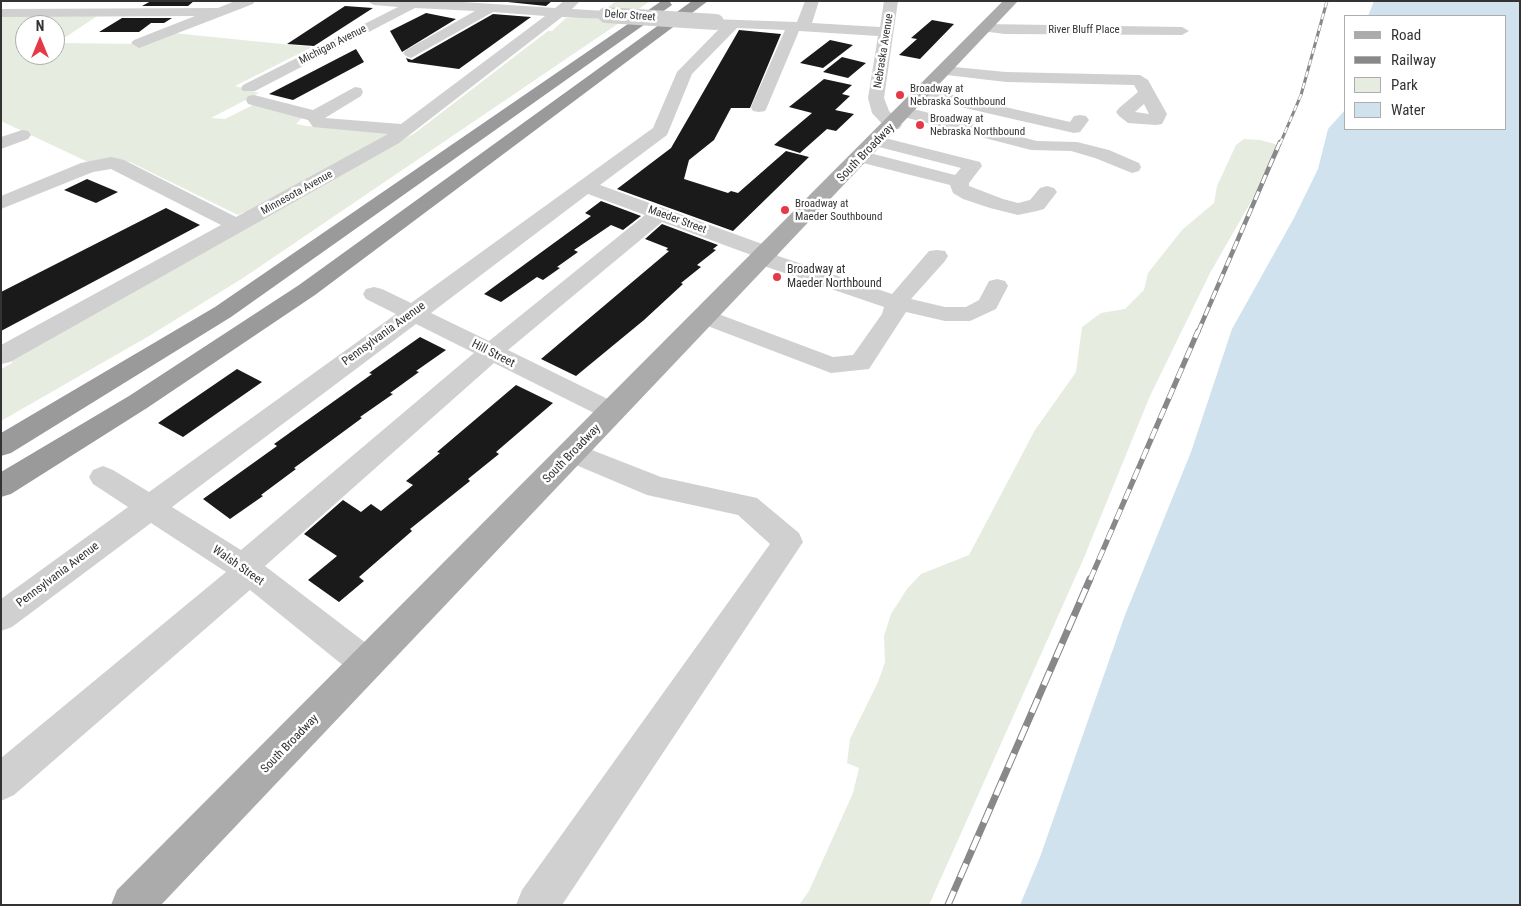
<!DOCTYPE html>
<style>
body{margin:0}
#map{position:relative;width:1521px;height:906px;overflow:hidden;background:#fff;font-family:"Roboto Condensed",sans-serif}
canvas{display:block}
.frame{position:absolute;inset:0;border:2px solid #333;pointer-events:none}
.legend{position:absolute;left:1344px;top:15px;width:162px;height:115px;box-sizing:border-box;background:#fff;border:1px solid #adadad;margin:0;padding:6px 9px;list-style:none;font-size:15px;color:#333}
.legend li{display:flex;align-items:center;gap:10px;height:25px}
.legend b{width:25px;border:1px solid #adadad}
.north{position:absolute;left:15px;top:15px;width:50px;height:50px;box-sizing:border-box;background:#fff;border:1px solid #adadad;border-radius:50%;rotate:0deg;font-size:14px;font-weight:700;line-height:20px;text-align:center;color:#333}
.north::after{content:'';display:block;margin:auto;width:18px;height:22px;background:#e63946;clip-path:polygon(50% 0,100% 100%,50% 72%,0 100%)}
</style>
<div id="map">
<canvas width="1521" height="906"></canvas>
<div class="frame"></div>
<ul class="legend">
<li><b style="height:6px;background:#ababab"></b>Road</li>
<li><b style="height:6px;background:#888"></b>Railway</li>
<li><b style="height:14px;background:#e6ecdf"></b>Park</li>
<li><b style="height:14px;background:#cfe2ee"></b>Water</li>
</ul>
<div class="north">N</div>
</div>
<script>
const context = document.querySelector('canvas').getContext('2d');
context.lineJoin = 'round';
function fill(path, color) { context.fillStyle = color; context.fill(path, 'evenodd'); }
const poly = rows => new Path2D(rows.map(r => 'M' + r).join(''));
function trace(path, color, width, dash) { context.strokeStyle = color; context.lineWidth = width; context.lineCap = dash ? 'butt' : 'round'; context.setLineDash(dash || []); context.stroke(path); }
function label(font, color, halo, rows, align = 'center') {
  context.font = font + ' "Roboto Condensed",sans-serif'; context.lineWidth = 5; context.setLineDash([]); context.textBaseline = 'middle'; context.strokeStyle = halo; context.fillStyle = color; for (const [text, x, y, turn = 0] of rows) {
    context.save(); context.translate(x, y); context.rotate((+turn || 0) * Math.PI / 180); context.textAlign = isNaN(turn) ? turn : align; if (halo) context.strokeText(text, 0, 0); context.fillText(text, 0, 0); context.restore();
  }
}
fill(poly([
 [616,1,650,1,633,13,603,11],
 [1,14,100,14,57,43,143,44,173,33,312,47,235,86,259,93,211,118,225,119,253,105,303,117,296,124,307,126,395,132,249,214,244,212,238,215,130,162,118,160,90,163,1,121],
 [25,25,55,25,55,55,25,55],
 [579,17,622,21,243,278,149,336,1,421,1,369,12,363,12,360,415,133,548,31,552,31,566,18],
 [1244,139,1260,140,1275,144,1280,151,1210,273,1150,396,1083,560,929,905,799,905,809,891,853,793,859,768,847,763,850,739,878,682,885,662,884,636,891,614,907,589,921,574,969,555,1035,430,1076,372,1082,327,1101,313,1125,309,1144,290,1148,273,1182,230,1214,203,1217,186,1236,145]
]), '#e6ecdf');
fill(poly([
 [1374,1,1520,1,1520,905,1020,905,1040,857,1125,615,1191,452,1232,329,1294,218,1318,169,1328,129,1345,110,1345,129,1505,129,1505,16,1368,16]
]), '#cfe2ee');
fill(poly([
 [151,1,194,1,188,6,142,6],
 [498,1,552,1,546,6],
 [345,6,373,8,314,46,287,44],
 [426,13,456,19,402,52,390,31],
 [493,14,531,17,459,69,408,62,406,58,412,60],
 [122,18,172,18,164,23,151,23,139,32,99,32],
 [932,20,954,24,920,59,899,55,917,39,911,38],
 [739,30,781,34,750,108,731,108,714,140,689,160,684,179,728,193,731,191,738,193,786,151,809,157,733,231,617,189,671,148],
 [830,40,853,45,823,68,800,63],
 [356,49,364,62,293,100,269,94],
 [842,57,866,63,848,78,823,72],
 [824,79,852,85,842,94,850,96,835,110,854,114,836,131,827,129,800,153,774,145,812,113,789,107],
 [87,179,118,192,96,203,64,190],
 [601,201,641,216,623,230,611,225,574,250,578,252,557,267,560,268,543,280,537,277,501,302,484,294,591,216,585,213],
 [166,208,200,225,1,331,1,292],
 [662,224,718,245,713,249,716,250,697,265,701,267,681,283,683,284,644,320,576,376,541,359,669,251,666,250,668,248,645,239],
 [420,337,446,350,416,371,419,372,390,393,393,394,360,417,362,418,294,468,296,469,261,495,263,496,230,519,203,499,277,446,274,444,372,374,369,373],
 [237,369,262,382,183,437,158,423],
 [516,385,553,403,496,452,499,454,468,479,470,481,410,529,412,531,359,577,364,581,339,602,308,580,337,556,304,534,343,500,361,512,371,504,381,511,413,485,406,481,440,453,437,452]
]), '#1a1a1a');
fill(poly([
 [235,1,255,1,253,4,139,48,131,43,134,40,195,16,1,17,1,9,218,8,235,1],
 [367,1,447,1,555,8,564,1,580,1,572,9,606,11,613,15,606,19,562,17,399,143,10,362,1,364,1,345,221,225,111,169,93,172,1,209,1,196,81,163,111,157,124,160,236,217,388,134,313,127,308,120,248,104,246,100,248,96,254,95,313,110,355,87,361,88,363,92,361,96,325,118,401,124,545,16,493,12,411,58,406,56,403,53,406,50,475,11,415,8,255,91,243,91,241,88,243,85,398,7,374,5,367,1],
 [805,1,819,1,812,23,880,27,884,1,898,1,884,98,889,111,902,125,899,129,887,129,872,113,868,98,878,36,799,31,767,107,765,111,759,112,753,111,751,107,785,30,737,28,692,74,667,135,600,185,776,249,778,256,892,294,929,251,937,250,945,251,948,256,945,261,911,299,945,307,966,307,979,300,989,281,997,279,1005,281,1008,286,996,309,970,321,945,321,906,312,869,369,831,373,697,322,693,317,697,312,705,310,713,312,833,357,853,355,882,314,884,307,755,263,752,258,754,256,662,222,508,350,622,406,626,412,622,418,613,421,604,418,494,363,265,566,379,653,384,664,379,675,367,679,355,675,250,590,14,795,1,801,1,758,226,572,151,523,12,627,1,631,1,599,128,507,93,484,89,477,93,470,103,466,113,470,149,492,396,314,366,299,363,294,366,289,374,287,382,289,411,303,653,128,677,72,721,27,711,25,709,22,711,19,797,22,805,1],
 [588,194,645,215,489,341,431,313,588,194],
 [416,324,474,353,241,550,172,507,416,324],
 [986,24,1182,27,1189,31,1182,35,1005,34,981,31,979,28,986,24],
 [944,66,1006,72,1140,75,1148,80,1167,114,1162,124,1156,125,1128,123,1119,116,1116,112,1119,108,1138,92,1134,85,1006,82,938,74,936,71,944,66],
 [1144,104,1149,114,1135,112,1144,104],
 [923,88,1070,122,1074,116,1080,115,1086,116,1089,120,1080,132,1074,133,917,97,915,93,917,89,923,88],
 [906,107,1037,141,1077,142,1109,150,1139,163,1141,167,1139,171,1132,173,1095,158,1071,151,1031,150,900,116,897,112,900,108,906,107],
 [22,130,28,131,31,135,28,139,1,149,1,137,22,130],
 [877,136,980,162,982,166,969,183,969,186,1003,199,1018,203,1030,200,1040,188,1047,186,1054,188,1057,192,1044,209,1037,211,1018,215,990,208,963,199,953,193,950,185,855,161,853,157,855,153,862,151,955,175,961,168,871,145,868,141,871,137,877,136],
 [574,443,661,477,757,498,799,533,803,542,562,905,516,905,522,890,770,544,738,515,647,495,564,460,560,453,564,446,574,443]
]), '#d0d0d0');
fill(poly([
 [1003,1,1018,1,161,905,111,905,117,890,1003,1]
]), '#ababab');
fill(poly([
 [692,1,708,1,315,295,147,408,11,494,1,497,1,472,129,396,299,285,692,1],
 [660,2,670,2,672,5,231,317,11,453,1,456,1,433,215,307,660,2]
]), '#9a9a9a');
const railFar3 = poly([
 [1280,144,1301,95,1327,1]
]);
const railFar2 = poly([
 [1198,332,1280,142]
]);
const railFar1 = poly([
 [1090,580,1198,331]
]);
const rail = poly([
 [948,905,1090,579]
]);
trace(railFar3, '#888', 3);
trace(railFar2, '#888', 4.5);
trace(railFar1, '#888', 5.5);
trace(rail, '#888', 7);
trace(railFar3, '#fff', 2, [6]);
trace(railFar2, '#fff', 3, [9]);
trace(railFar1, '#fff', 4, [11]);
trace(rail, '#fff', 5, [15]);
trace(poly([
 [606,15,716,22]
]), '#d0d0d0', 16);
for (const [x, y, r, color] of [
 [900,95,5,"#e63946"],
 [920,125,5,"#e63946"],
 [785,210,5,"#e63946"],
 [777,277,5,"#e63946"]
]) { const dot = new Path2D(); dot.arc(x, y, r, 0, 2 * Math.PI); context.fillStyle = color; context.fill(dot); trace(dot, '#fff', 2); }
label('11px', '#333', '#fff', [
 ["Delor Street",630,16,4],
 ["River Bluff Place",1084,30],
 ["Michigan Avenue",333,45,-27],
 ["Nebraska Avenue",884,51,-81],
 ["Minnesota Avenue",297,193,-29],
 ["Maeder Street",677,220,20]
]);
label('11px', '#333', '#fff', [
 ["Broadway at",910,89],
 ["Nebraska Southbound",910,102],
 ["Broadway at",930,119],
 ["Nebraska Northbound",930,132],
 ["Broadway at",795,204],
 ["Maeder Southbound",795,217]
], 'left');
label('12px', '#333', '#fff', [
 ["South Broadway",866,153,-46],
 ["Pennsylvania Avenue",384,334,-36],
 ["Hill Street",493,354,27],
 ["South Broadway",572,454,-46],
 ["Walsh Street",238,566,35],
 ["Pennsylvania Avenue",58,575,-37],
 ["South Broadway",290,744,-46]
]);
label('12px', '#333', '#fff', [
 ["Broadway at",787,270],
 ["Maeder Northbound",787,284]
], 'left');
</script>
